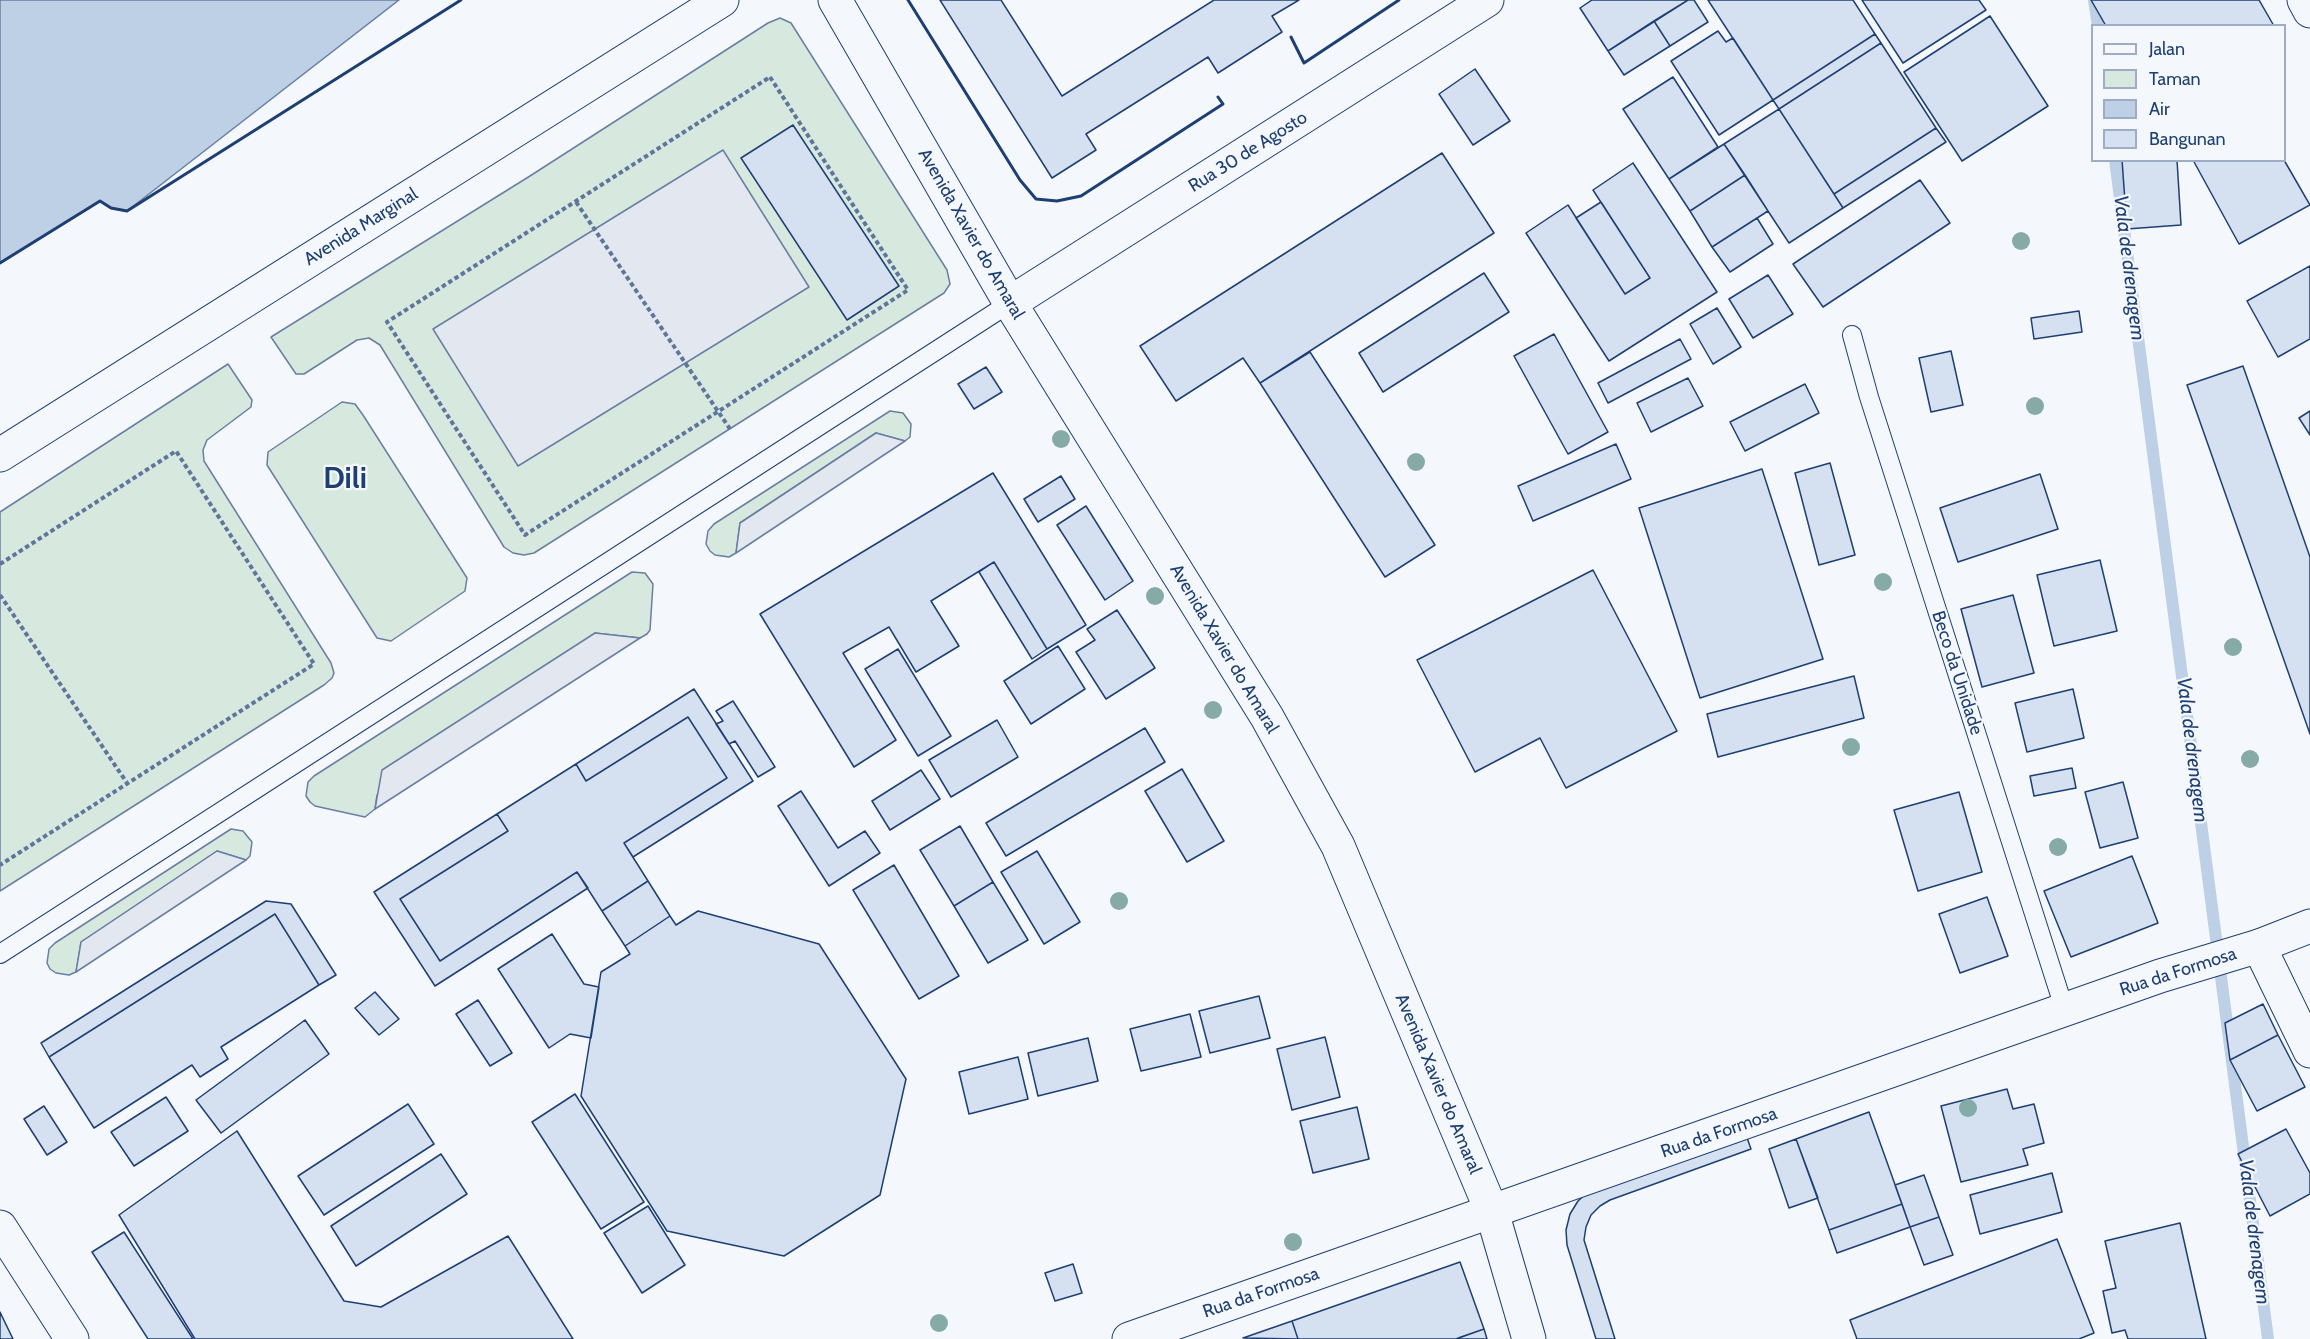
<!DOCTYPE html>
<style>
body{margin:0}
#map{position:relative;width:2310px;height:1339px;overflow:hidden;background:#f4f7fb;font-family:Cabin,sans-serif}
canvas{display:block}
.legend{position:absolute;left:2091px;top:24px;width:195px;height:138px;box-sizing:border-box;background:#f4f7fb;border:2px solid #9eadc5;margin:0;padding:8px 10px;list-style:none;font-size:18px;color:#1d3f73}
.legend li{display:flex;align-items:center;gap:12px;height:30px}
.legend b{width:30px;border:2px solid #9eadc5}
</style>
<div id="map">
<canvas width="2310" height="1339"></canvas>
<ul class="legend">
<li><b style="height:8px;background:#f4f7fb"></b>Jalan</li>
<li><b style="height:16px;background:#d7e8df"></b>Taman</li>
<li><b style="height:16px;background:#bed0e5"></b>Air</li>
<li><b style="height:16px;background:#d5e0f0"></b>Bangunan</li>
</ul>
</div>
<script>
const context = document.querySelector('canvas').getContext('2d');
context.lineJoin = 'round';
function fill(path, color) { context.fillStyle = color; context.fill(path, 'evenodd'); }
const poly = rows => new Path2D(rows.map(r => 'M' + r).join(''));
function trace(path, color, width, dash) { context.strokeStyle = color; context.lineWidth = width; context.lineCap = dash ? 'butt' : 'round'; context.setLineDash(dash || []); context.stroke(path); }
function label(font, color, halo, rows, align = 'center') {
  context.font = font + ' Cabin,sans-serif'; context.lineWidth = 4.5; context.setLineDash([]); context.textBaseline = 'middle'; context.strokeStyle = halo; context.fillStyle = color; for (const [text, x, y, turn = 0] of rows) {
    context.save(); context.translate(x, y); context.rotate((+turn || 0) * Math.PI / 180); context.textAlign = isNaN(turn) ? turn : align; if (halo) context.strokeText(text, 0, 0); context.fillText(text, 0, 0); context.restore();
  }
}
const green = poly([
 [780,18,791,23,947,270,950,284,944,293,534,553,524,555,513,553,504,547,380,345,369,338,357,340,304,374,296,374,271,337,530,176,768,23,780,18],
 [228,364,252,400,251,407,207,440,203,450,204,461,331,663,334,673,332,678,324,685,0,891,0,512,228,364],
 [342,402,355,404,363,415,467,578,465,591,391,641,377,638,267,465,268,452,342,402],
 [890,411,903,413,911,424,910,437,905,441,876,433,740,523,736,553,729,557,715,555,710,551,706,544,708,531,714,524,890,411],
 [632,572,645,573,653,584,650,630,647,634,640,638,595,633,377,795,375,809,365,817,315,806,310,802,306,796,308,782,314,776,632,572],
 [231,829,243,831,252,842,250,856,246,860,217,851,81,942,76,972,69,975,56,973,50,969,47,963,49,949,55,943,231,829]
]);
fill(green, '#d7e8df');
trace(green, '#687fa3', 1.5);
const parking = poly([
 [723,150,809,287,518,466,433,329,723,150],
 [876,433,905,441,736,553,740,523,876,433],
 [595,633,640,638,375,809,382,770,595,633],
 [217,851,246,860,76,972,81,942,217,851]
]);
fill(parking, '#e3e8f0');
trace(parking, '#687fa3', 1.5);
const water = poly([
 [0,0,399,0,127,211,111,208,100,201,0,263,0,0]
]);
fill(water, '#bed0e5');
trace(water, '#687fa3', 1.5);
trace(poly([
 [2094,0,2098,26],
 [2115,160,2268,1339]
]), '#bed0e5', 12);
const building = poly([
 [940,0,1001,0,1062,96,1214,0,1299,0,1272,16,1282,32,1218,73,1208,57,1086,134,1096,150,1052,178,940,0],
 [1592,0,1688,0,1608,51,1580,8,1592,0],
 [1688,0,1694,0,1708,22,1670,46,1654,21,1688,0],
 [1708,0,1853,0,1875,34,1773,100,1708,0],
 [1862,0,1979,0,1986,10,1903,63,1862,0],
 [2091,0,2259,0,2274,26,2106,26,2091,0],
 [1990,16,2048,106,1962,161,1904,72,1990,16],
 [1654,21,1670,46,1624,75,1608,51,1654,21],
 [1718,31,1726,42,1733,38,1773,100,1719,135,1671,61,1718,31],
 [1875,34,1881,43,1779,109,1773,100,1875,34],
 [1881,43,1936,128,1834,194,1779,109,1881,43],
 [1475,69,1510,121,1473,145,1439,94,1475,69],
 [1673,77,1718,147,1669,179,1623,109,1673,77],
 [1779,109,1843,208,1789,243,1724,144,1779,109],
 [793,125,899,286,847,320,741,158,793,125],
 [1936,128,1946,142,1843,208,1834,194,1936,128],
 [1724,144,1745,175,1690,211,1669,179,1724,144],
 [1442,153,1494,233,1260,383,1243,358,1176,401,1140,346,1442,153],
 [2122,160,2177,160,2181,225,2127,229,2122,160],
 [2193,160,2284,160,2310,205,2239,244,2193,160],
 [1633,163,1717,292,1609,361,1526,233,1568,205,1625,294,1650,278,1593,190,1633,163],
 [1745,175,1768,211,1712,247,1690,211,1745,175],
 [1920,180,1950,223,1823,307,1793,264,1920,180],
 [1601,202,1650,278,1625,294,1576,218,1601,202],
 [1757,218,1773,244,1730,272,1712,247,1757,218],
 [2310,266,2310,339,2278,357,2247,301,2310,266],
 [1484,273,1509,312,1383,392,1359,353,1484,273],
 [1768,275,1793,314,1753,338,1729,299,1768,275],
 [1717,308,1741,347,1713,364,1690,324,1717,308],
 [2079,311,2082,332,2034,339,2031,318,2079,311],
 [1554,334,1608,432,1568,454,1514,356,1554,334],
 [1680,339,1691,359,1608,403,1598,383,1680,339],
 [1951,351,1963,405,1931,412,1919,358,1951,351],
 [1310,352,1435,545,1385,577,1260,383,1310,352],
 [2243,366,2310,557,2310,734,2187,385,2243,366],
 [986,367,1002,392,974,409,958,384,986,367],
 [1688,378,1703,406,1651,432,1637,403,1688,378],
 [1805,384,1819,413,1745,451,1730,422,1805,384],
 [2310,411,2310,435,2299,418,2310,411],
 [1616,444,1631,479,1533,521,1518,486,1616,444],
 [1830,463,1855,555,1819,565,1795,473,1830,463],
 [1762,469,1823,659,1700,698,1639,508,1762,469],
 [993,473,1086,625,1047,649,994,562,931,601,959,646,916,672,889,627,843,653,896,740,854,767,760,614,993,473],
 [2040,474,2058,529,1958,562,1940,508,2040,474],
 [1061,476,1075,499,1038,522,1024,499,1061,476],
 [1086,506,1133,581,1105,600,1057,525,1086,506],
 [2100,560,2117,631,2054,646,2037,575,2100,560],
 [994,562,1047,649,1032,659,979,572,994,562],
 [1593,570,1677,731,1566,788,1540,738,1475,772,1417,660,1593,570],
 [2013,595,2034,673,1982,687,1961,609,2013,595],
 [1117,610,1155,668,1106,699,1076,652,1095,640,1087,629,1117,610],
 [1058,646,1085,689,1031,724,1004,681,1058,646],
 [898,649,951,736,918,756,865,669,898,649],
 [1854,676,1864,718,1718,757,1707,714,1854,676],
 [694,689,753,781,633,857,624,843,727,778,688,717,586,781,576,764,694,689],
 [2073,689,2084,738,2027,752,2015,703,2073,689],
 [733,701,775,767,758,777,735,741,729,744,716,724,723,721,716,711,733,701],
 [688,717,727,778,624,843,648,881,602,911,577,872,440,961,400,899,508,831,497,814,576,764,586,781,688,717],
 [997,720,1018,757,951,797,929,760,997,720],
 [1145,728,1165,762,1006,856,986,823,1145,728],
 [2072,768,2076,788,2034,796,2030,776,2072,768],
 [1182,769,1224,841,1187,862,1145,791,1182,769],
 [921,770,940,799,890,830,872,801,921,770],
 [2123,782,2138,838,2100,848,2085,792,2123,782],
 [801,791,838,848,865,831,880,853,829,886,778,806,801,791],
 [1959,792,1982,872,1918,891,1894,810,1959,792],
 [497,814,508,831,400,899,440,961,577,872,588,888,435,986,374,892,497,814],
 [960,826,993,882,954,906,920,850,960,826],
 [1037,851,1080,922,1044,944,1001,872,1037,851],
 [2132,856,2158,923,2071,957,2044,891,2132,856],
 [894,865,959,976,919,999,853,890,894,865],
 [648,881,670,916,625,946,602,911,648,881],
 [993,882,1028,940,988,963,954,906,993,882],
 [1987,897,2008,956,1960,973,1939,914,1987,897],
 [266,901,291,904,336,975,319,985,275,914,49,1057,41,1043,266,901],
 [698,911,819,944,906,1079,880,1195,784,1256,667,1231,581,1096,601,972,630,954,625,946,670,916,676,925,698,911],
 [275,914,319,985,221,1047,228,1059,200,1077,192,1065,94,1128,49,1057,275,914],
 [552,934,584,984,599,987,591,1038,570,1034,549,1048,498,969,552,934],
 [375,992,399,1019,379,1035,355,1008,375,992],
 [1259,996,1270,1038,1210,1053,1199,1011,1259,996],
 [478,1000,512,1053,490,1066,456,1014,478,1000],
 [2263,1004,2278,1035,2230,1060,2225,1023,2263,1004],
 [1190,1014,1201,1057,1141,1071,1130,1029,1190,1014],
 [305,1020,329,1054,221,1133,196,1100,305,1020],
 [2278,1035,2305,1087,2257,1111,2230,1060,2278,1035],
 [1325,1037,1340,1097,1292,1110,1277,1049,1325,1037],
 [1088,1038,1098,1081,1038,1096,1028,1053,1088,1038],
 [1018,1057,1028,1099,969,1114,959,1072,1018,1057],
 [2007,1089,2013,1109,2034,1104,2044,1143,2023,1149,2028,1165,1961,1182,1941,1106,2007,1089],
 [575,1094,644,1202,601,1229,532,1122,575,1094],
 [166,1097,188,1131,134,1166,111,1132,166,1097],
 [408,1104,434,1144,324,1215,298,1176,408,1104],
 [44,1106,67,1142,47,1155,24,1119,44,1106],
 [1357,1107,1369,1159,1313,1173,1300,1121,1357,1107],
 [1869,1112,1902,1204,1829,1230,1796,1139,1869,1112],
 [2286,1129,2310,1173,2310,1194,2270,1216,2238,1154,2286,1129],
 [237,1131,344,1301,381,1307,508,1236,573,1339,195,1339,119,1215,237,1131],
 [1745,1132,1751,1149,1610,1200,1600,1206,1591,1215,1586,1227,1584,1240,1615,1339,1596,1339,1567,1245,1566,1230,1570,1214,1578,1201,1590,1190,1745,1132],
 [1796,1139,1818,1198,1789,1208,1769,1149,1796,1139],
 [441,1154,467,1194,356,1266,331,1226,441,1154],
 [2052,1173,2062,1212,1980,1234,1970,1195,2052,1173],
 [1924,1175,1939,1217,1910,1227,1895,1185,1924,1175],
 [1902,1204,1910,1227,1837,1253,1829,1230,1902,1204],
 [648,1206,685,1265,642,1293,604,1233,648,1206],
 [1939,1217,1953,1255,1924,1265,1910,1227,1939,1217],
 [2180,1223,2206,1339,2128,1339,2125,1330,2112,1333,2103,1291,2116,1288,2105,1241,2180,1223],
 [124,1232,193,1339,148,1339,92,1252,124,1232],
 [2057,1239,2094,1333,2079,1339,1857,1339,1850,1320,2057,1239],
 [1460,1262,1484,1329,1456,1339,1298,1339,1292,1321,1460,1262],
 [1073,1264,1082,1293,1055,1301,1045,1273,1073,1264],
 [0,1312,13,1339,0,1339,0,1312],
 [1292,1321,1298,1339,1243,1338,1292,1321],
 [1484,1329,1487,1339,1456,1339,1461,1337,1484,1329]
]);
fill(building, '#d5e0f0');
trace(building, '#1d3f73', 1.5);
const lane = poly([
 [1852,335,1869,397,2065,1011],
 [0,954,1010,303]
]);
const street = poly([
 [2259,946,2310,1051]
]);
const secondary = poly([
 [2304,0,2310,11],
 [1010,303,1487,0],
 [0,1227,72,1339],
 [1129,1339,2160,976,2259,946,2310,926]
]);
const primary = poly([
 [835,0,1010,303,1267,717,1338,846,1492,1212,1529,1339],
 [0,455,722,0]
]);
trace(lane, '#1d3f73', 20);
trace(street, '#1d3f73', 35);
trace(secondary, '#1d3f73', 35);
trace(primary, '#1d3f73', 35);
trace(poly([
 [770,77,908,290,525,535,387,322,770,77],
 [576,202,730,429],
 [0,564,176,451,314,664,0,865],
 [0,595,127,783]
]), '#5e769c', 4, [4.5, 3]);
trace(lane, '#f4f7fb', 18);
trace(street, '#f4f7fb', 33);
trace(secondary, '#f4f7fb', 33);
trace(primary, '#f4f7fb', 33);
trace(poly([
 [908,0,1020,180,1036,199,1057,201,1081,196,1223,104,1218,97],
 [1291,37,1304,63,1399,0],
 [0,263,100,201,111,208,127,211,461,0]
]), '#1d3f73', 3);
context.fillStyle = '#86aba6';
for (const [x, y] of [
 [2021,241],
 [2035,406],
 [1061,439],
 [1416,462],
 [1883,582],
 [1155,596],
 [2233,647],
 [1213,710],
 [1851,747],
 [2250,759],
 [2058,847],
 [1119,901],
 [1968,1108],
 [1293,1242],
 [939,1323]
]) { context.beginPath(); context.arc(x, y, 9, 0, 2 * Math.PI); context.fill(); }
label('18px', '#1d3f73', '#f4f7fb', [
 ["Rua 30 de Agosto",1248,152,-32],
 ["Avenida Marginal",361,227,-32],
 ["Avenida Xavier do Amaral",971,234,60],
 ["Avenida Xavier do Amaral",1224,649,59],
 ["Beco da Unidade",1957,673,72],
 ["Rua da Formosa",2178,972,-18],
 ["Avenida Xavier do Amaral",1438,1084,67],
 ["Rua da Formosa",1719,1133,-19],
 ["Rua da Formosa",1261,1293,-19]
]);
label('italic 20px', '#1d3f73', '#f4f7fb', [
 ["Vala de drenagem",2129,268,83],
 ["Vala de drenagem",2192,750,83],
 ["Vala de drenagem",2254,1232,83]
]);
label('bold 30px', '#1d3f73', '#f4f7fb', [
 ["Dili",345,479]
]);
</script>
